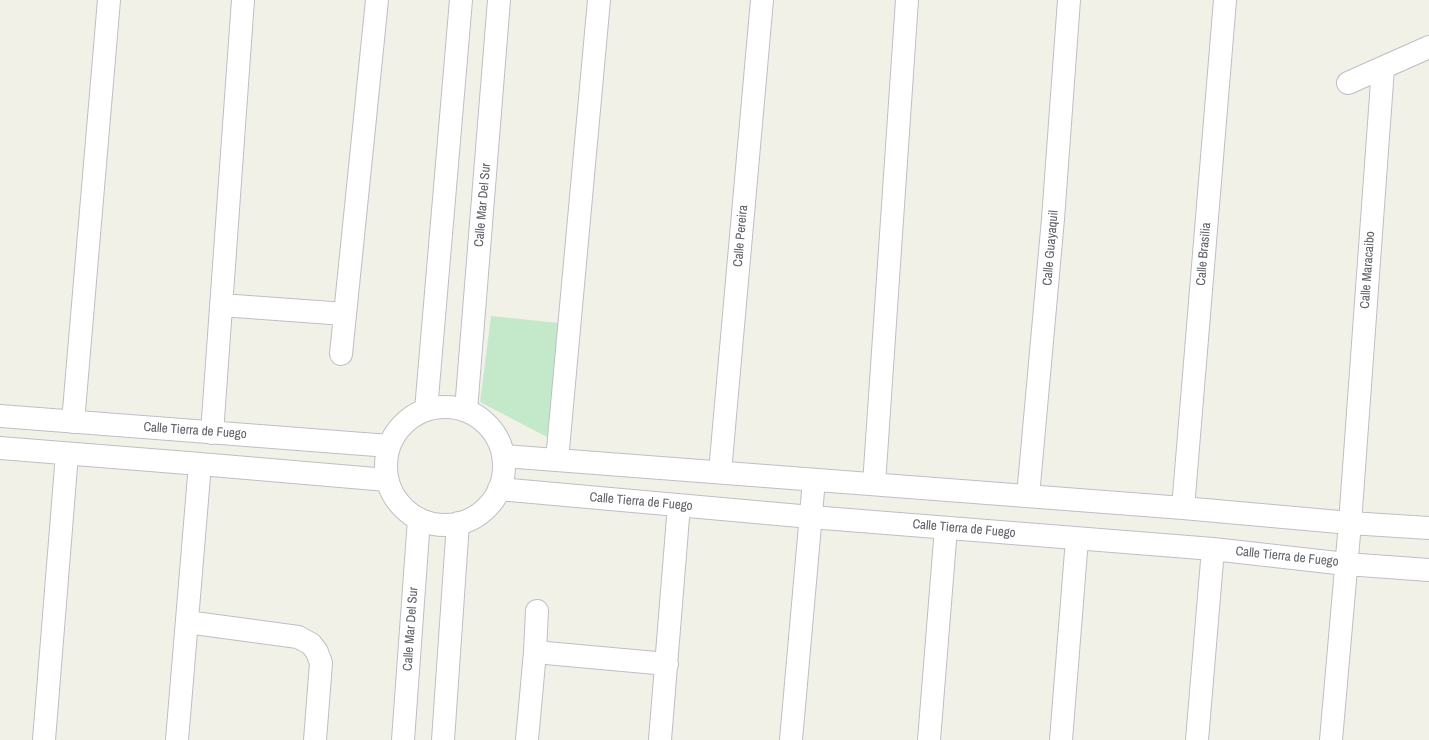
<!DOCTYPE html>
<style>
body{margin:0}
canvas{display:block;background:#f1f1e7}
</style>
<canvas width="1429" height="740"></canvas>
<script>
const context = document.querySelector('canvas').getContext('2d');
context.lineJoin = 'round';
function fill(path, color) { context.fillStyle = color; context.fill(path, 'evenodd'); }
const poly = rows => new Path2D(rows.map(r => 'M' + r).join(''));
function trace(path, color, width, dash) { context.strokeStyle = color; context.lineWidth = width; context.lineCap = dash ? 'butt' : 'round'; context.setLineDash(dash || []); context.stroke(path); }
function label(font, color, halo, rows, align = 'center') {
  context.font = font + ' "Archivo Narrow",sans-serif'; context.lineWidth = 3; context.setLineDash([]); context.textBaseline = 'middle'; context.strokeStyle = halo; context.fillStyle = color; for (const [text, x, y, turn = 0] of rows) {
    context.save(); context.translate(x, y); context.rotate((+turn || 0) * Math.PI / 180); context.textAlign = isNaN(turn) ? turn : align; if (halo) context.strokeText(text, 0, 0); context.fillText(text, 0, 0); context.restore();
  }
}
fill(poly([
 [491,316,559,323,547,437,480,402]
]), '#c3e9ca');
const minor = poly([
 [1348,83,1429,47],
 [221,305,345,314],
 [341,354,377,0],
 '386 466a59 59 0 1 1 118 0a59 59 0 1 1-118 0Z',
 [426,410,461,0],
 [466,410,499,0],
 [0,416,389,446],
 [73,422,109,0],
 [212,433,243,0],
 [0,448,200,464,387,480],
 [504,456,1183,508,1350,523,1429,528],
 [557,460,599,0],
 [720,472,762,0],
 [874,484,907,0],
 [499,489,811,517,1213,549,1346,564,1429,570],
 [1028,496,1053,219,1069,0],
 [1183,508,1225,0],
 [187,622,298,637,311,644,317,652,321,663,315,740],
 [535,652,667,664],
 [44,740,67,454],
 [177,740,200,464],
 [403,740,419,519],
 [443,740,458,523],
 [527,740,535,652,537,611],
 [660,740,679,505],
 [791,740,814,480],
 [929,740,946,528],
 [1061,740,1077,539],
 [1197,740,1213,549],
 [1331,740,1350,523,1383,68]
]);
trace(minor, '#bebfc6', 24);
trace(minor, '#fff', 22);
label('13px', '#5e6168', '#fff', [
 ["Calle Mar Del Sur",483,205,-85],
 ["Calle Pereira",741,236,-85],
 ["Calle Guayaquil",1051,248,-85],
 ["Calle Brasilia",1204,254,-85],
 ["Calle Maracaibo",1368,270,-86],
 ["Calle Tierra de Fuego",195,431,4],
 ["Calle Tierra de Fuego",641,502,5],
 ["Calle Tierra de Fuego",964,529,5],
 ["Calle Tierra de Fuego",1287,557,6],
 ["Calle Mar Del Sur",411,629,-86]
]);
</script>
